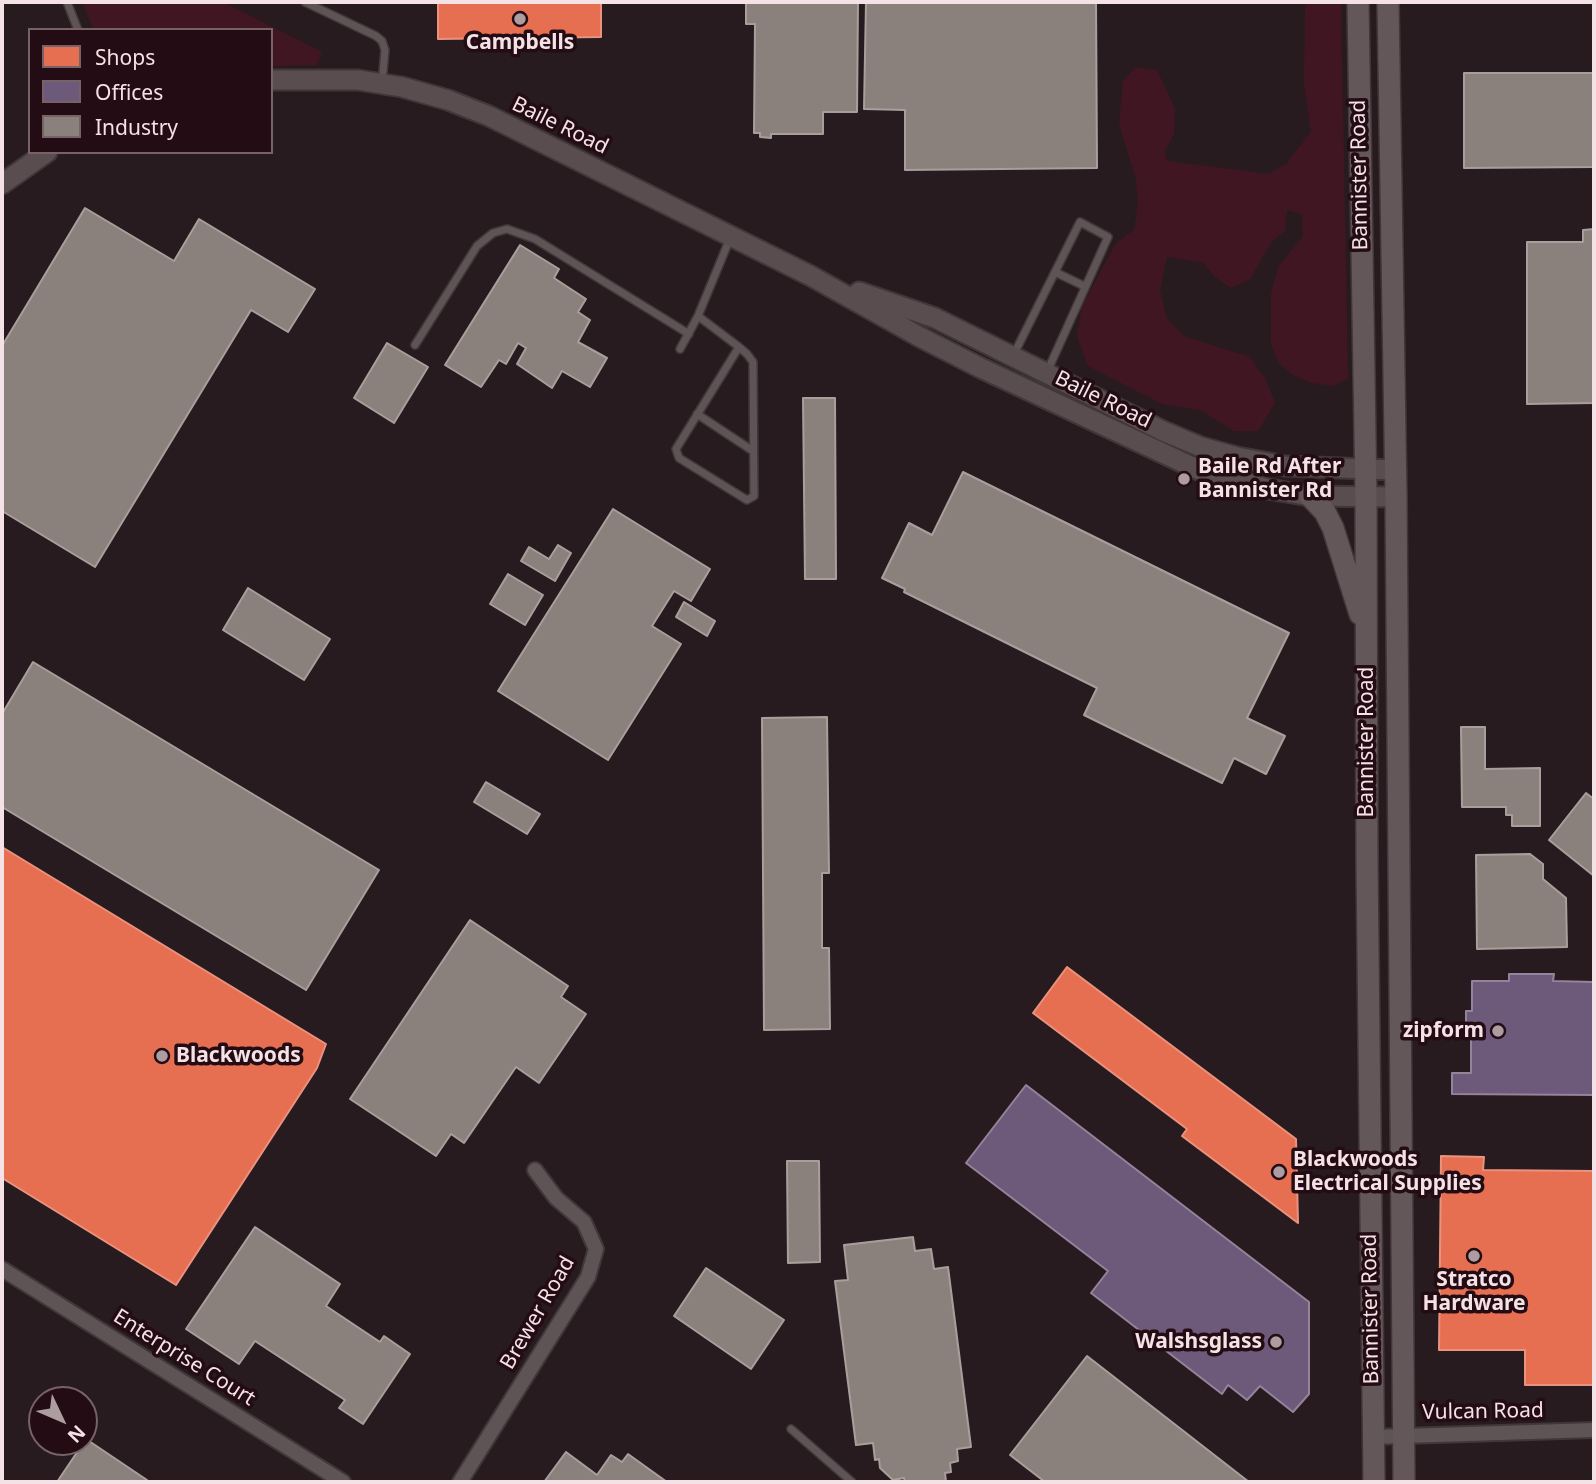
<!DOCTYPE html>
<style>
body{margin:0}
#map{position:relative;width:1596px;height:1484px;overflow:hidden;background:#281b1f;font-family:"Noto Sans",sans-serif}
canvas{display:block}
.frame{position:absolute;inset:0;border:4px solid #f4e2e6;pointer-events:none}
.legend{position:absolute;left:28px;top:28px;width:245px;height:126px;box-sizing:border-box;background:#230c13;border:2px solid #776267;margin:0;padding:9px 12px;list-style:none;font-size:21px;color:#f4e2e6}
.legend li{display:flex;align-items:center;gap:14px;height:35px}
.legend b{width:35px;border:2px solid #776267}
.north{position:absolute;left:28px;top:1386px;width:70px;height:70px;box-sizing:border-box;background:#230c13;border:2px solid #776267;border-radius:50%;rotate:134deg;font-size:19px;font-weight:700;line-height:28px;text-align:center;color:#f4e2e6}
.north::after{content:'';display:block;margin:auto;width:24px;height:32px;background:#ad9ca0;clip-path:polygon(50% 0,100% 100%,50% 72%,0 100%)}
</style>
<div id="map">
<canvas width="1596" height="1484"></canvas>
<div class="frame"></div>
<ul class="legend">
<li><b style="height:19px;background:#e76f51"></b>Shops</li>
<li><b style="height:19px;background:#6d597a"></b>Offices</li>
<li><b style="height:19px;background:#8a817c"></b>Industry</li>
</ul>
<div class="north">N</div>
</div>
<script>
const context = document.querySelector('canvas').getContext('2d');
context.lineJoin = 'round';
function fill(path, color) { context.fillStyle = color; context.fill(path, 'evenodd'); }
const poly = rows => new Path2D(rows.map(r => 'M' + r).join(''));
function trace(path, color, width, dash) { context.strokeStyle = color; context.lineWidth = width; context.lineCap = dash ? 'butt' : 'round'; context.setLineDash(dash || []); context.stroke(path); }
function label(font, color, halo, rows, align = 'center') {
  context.font = font + ' "Noto Sans",sans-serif'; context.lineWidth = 7; context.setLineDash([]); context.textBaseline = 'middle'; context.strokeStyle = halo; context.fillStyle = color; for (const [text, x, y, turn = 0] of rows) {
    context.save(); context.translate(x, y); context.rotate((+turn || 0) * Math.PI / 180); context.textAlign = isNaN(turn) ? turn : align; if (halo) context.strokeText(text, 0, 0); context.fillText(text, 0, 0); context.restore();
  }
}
fill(poly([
 [82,2,223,2,322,52,317,65,271,66,271,30,94,30],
 [1305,2,1341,2,1348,379,1332,386,1312,383,1293,375,1279,363,1271,344,1271,294,1278,267,1303,236,1302,214,1287,210,1285,231,1272,241,1250,279,1231,288,1215,277,1203,263,1167,257,1160,290,1167,319,1186,337,1250,357,1265,378,1275,403,1258,431,1234,431,1200,410,1162,404,1088,366,1077,336,1082,306,1116,243,1134,230,1138,205,1136,179,1119,124,1123,81,1136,67,1157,70,1175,109,1174,134,1165,151,1167,161,1268,174,1286,164,1311,132,1304,85]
]), '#411623');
const shops = poly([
 [438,2,601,2,601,37,438,39,438,2],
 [2,847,326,1044,317,1068,176,1285,2,1178,2,847],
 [1067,967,1296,1139,1298,1223,1182,1136,1187,1129,1033,1013,1067,967],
 [1441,1156,1484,1157,1483,1170,1594,1171,1594,1385,1525,1385,1525,1350,1439,1350,1441,1156]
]);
fill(shops, '#e76f51');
trace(shops, '#eb927e', 2);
const offices = poly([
 [1509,974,1554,974,1553,981,1594,982,1594,1095,1452,1094,1452,1073,1471,1073,1471,1039,1466,1039,1466,1011,1472,1011,1472,981,1509,981,1509,974],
 [1026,1085,1309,1302,1309,1394,1293,1412,1260,1386,1247,1400,1228,1385,1222,1394,1091,1293,1108,1271,966,1163,1026,1085]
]);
fill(offices, '#6d597a');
trace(offices, '#96829a', 2);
const industry = poly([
 [746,2,858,2,857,112,823,112,823,134,771,134,771,138,760,137,760,133,754,133,755,24,746,24,746,2],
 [866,2,1096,2,1097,168,905,170,905,110,864,109,866,2],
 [1464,73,1594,73,1594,167,1464,168,1464,73],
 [85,208,174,261,199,219,315,289,288,332,251,310,95,567,2,511,2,346,85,208],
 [1594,229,1594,403,1527,404,1527,242,1583,242,1583,230,1594,229],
 [520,245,559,269,554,278,586,299,578,312,590,320,578,342,607,358,590,387,562,371,552,388,517,364,526,348,518,343,506,364,499,360,481,387,445,365,520,245],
 [387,343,428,367,394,423,354,398,387,343],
 [803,398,835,398,836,579,805,579,803,398],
 [963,472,1289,633,1247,718,1285,736,1266,774,1234,758,1222,783,1084,715,1097,688,904,592,905,589,882,578,909,523,932,535,963,472],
 [613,509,710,569,691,601,674,591,652,626,681,644,608,760,498,691,613,509],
 [558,545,571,553,555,581,521,561,529,547,549,559,558,545],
 [508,574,543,595,525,625,490,604,508,574],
 [248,588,330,639,304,680,223,630,248,588],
 [684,602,715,621,707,636,676,617,684,602],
 [33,662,379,870,306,990,2,807,2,714,33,662],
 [827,717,829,873,822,873,822,948,829,948,830,1029,764,1030,762,718,827,717],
 [1461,727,1485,727,1485,769,1540,768,1540,826,1512,826,1512,815,1506,815,1506,807,1462,807,1461,727],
 [486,782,540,814,527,834,474,802,486,782],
 [1586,793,1594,799,1594,876,1549,840,1586,793],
 [1530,854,1543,864,1543,879,1566,898,1567,947,1477,949,1476,855,1530,854],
 [470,920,568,986,561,997,586,1014,539,1083,516,1067,464,1143,451,1134,436,1156,350,1099,470,920],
 [787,1161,819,1161,820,1262,788,1263,787,1161],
 [255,1227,340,1284,326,1306,380,1342,384,1336,410,1354,363,1424,339,1408,345,1400,255,1341,239,1364,186,1329,255,1227],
 [913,1237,915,1251,931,1249,934,1269,948,1267,971,1447,957,1449,958,1461,950,1463,951,1472,945,1473,946,1482,905,1482,904,1478,893,1480,880,1468,879,1459,875,1460,873,1443,856,1445,835,1281,848,1280,844,1245,913,1237],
 [706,1268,784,1320,751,1369,674,1316,706,1268],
 [1087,1356,1249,1482,1045,1482,1010,1455,1087,1356],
 [86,1439,147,1480,145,1482,57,1482,86,1439],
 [566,1452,597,1475,611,1455,622,1462,628,1454,667,1482,544,1482,566,1452]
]);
fill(industry, '#8a817c');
trace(industry, '#aa9e9c', 2);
const lane = poly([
 [67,2,78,30],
 [305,2,376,36,382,41,385,50,382,83],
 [1055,272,1084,286],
 [698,316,739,347,747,354,753,362,754,496,747,500,679,458,676,449,739,347],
 [415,345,477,246,493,233,507,229,535,239,689,334],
 [680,349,698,316,731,236],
 [1014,354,1080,222,1108,237,1047,372],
 [697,414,753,451],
 [791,1429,852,1482]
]);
const street = poly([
 [2,1269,343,1482],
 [1372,1437,1594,1430],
 [460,1482,588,1277,596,1249,584,1222,556,1198,535,1170]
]);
const secondary = poly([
 [271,80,358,80,402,87,448,100,489,116,811,276,920,337,981,368,1199,470,1268,489,1310,496,1396,497],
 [2,184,47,152],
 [859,292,935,318,1163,431,1201,447,1237,457,1285,466,1396,470]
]);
const primary = poly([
 [1358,2,1366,497,1367,863,1374,1482],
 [1388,2,1396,497,1404,1482],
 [1310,496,1325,512,1333,528,1360,614]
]);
trace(lane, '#413739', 10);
trace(street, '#413739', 18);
trace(secondary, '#413739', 23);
trace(primary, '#413739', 24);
trace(lane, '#5e5355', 7);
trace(street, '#5e5355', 14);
trace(secondary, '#594d50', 19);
trace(primary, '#64575a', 21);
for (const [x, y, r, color] of [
 [520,19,7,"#ad9ca0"],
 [1184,479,7,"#ad9ca0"],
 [1498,1031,7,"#ad9ca0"],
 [162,1056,7,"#ad9ca0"],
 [1279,1172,7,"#ad9ca0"],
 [1474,1256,7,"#ad9ca0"],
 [1276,1342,7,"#ad9ca0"]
]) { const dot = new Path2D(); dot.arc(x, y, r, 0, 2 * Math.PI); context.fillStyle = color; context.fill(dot); trace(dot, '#230c13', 2.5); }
label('bold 21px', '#f4e2e6', '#230c13', [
 ["Campbells",520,43,"center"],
 ["Baile Rd After",1198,467],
 ["Bannister Rd",1198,491],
 ["zipform",1484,1031,"right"],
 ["Blackwoods",176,1056],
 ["Blackwoods",1293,1160],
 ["Electrical Supplies",1293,1184],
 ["Stratco",1474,1280,"center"],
 ["Hardware",1474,1304,"center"],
 ["Walshsglass",1262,1342,"right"]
], 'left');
label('21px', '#f4e2e6', '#230c13', [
 ["Baile Road",560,126,26],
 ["Bannister Road",1360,175,-91],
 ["Baile Road",1103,400,26],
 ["Bannister Road",1367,742,-90],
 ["Bannister Road",1371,1309,-91],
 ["Brewer Road",538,1313,-60],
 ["Enterprise Court",184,1358,32],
 ["Vulcan Road",1483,1412,-1]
]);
</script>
